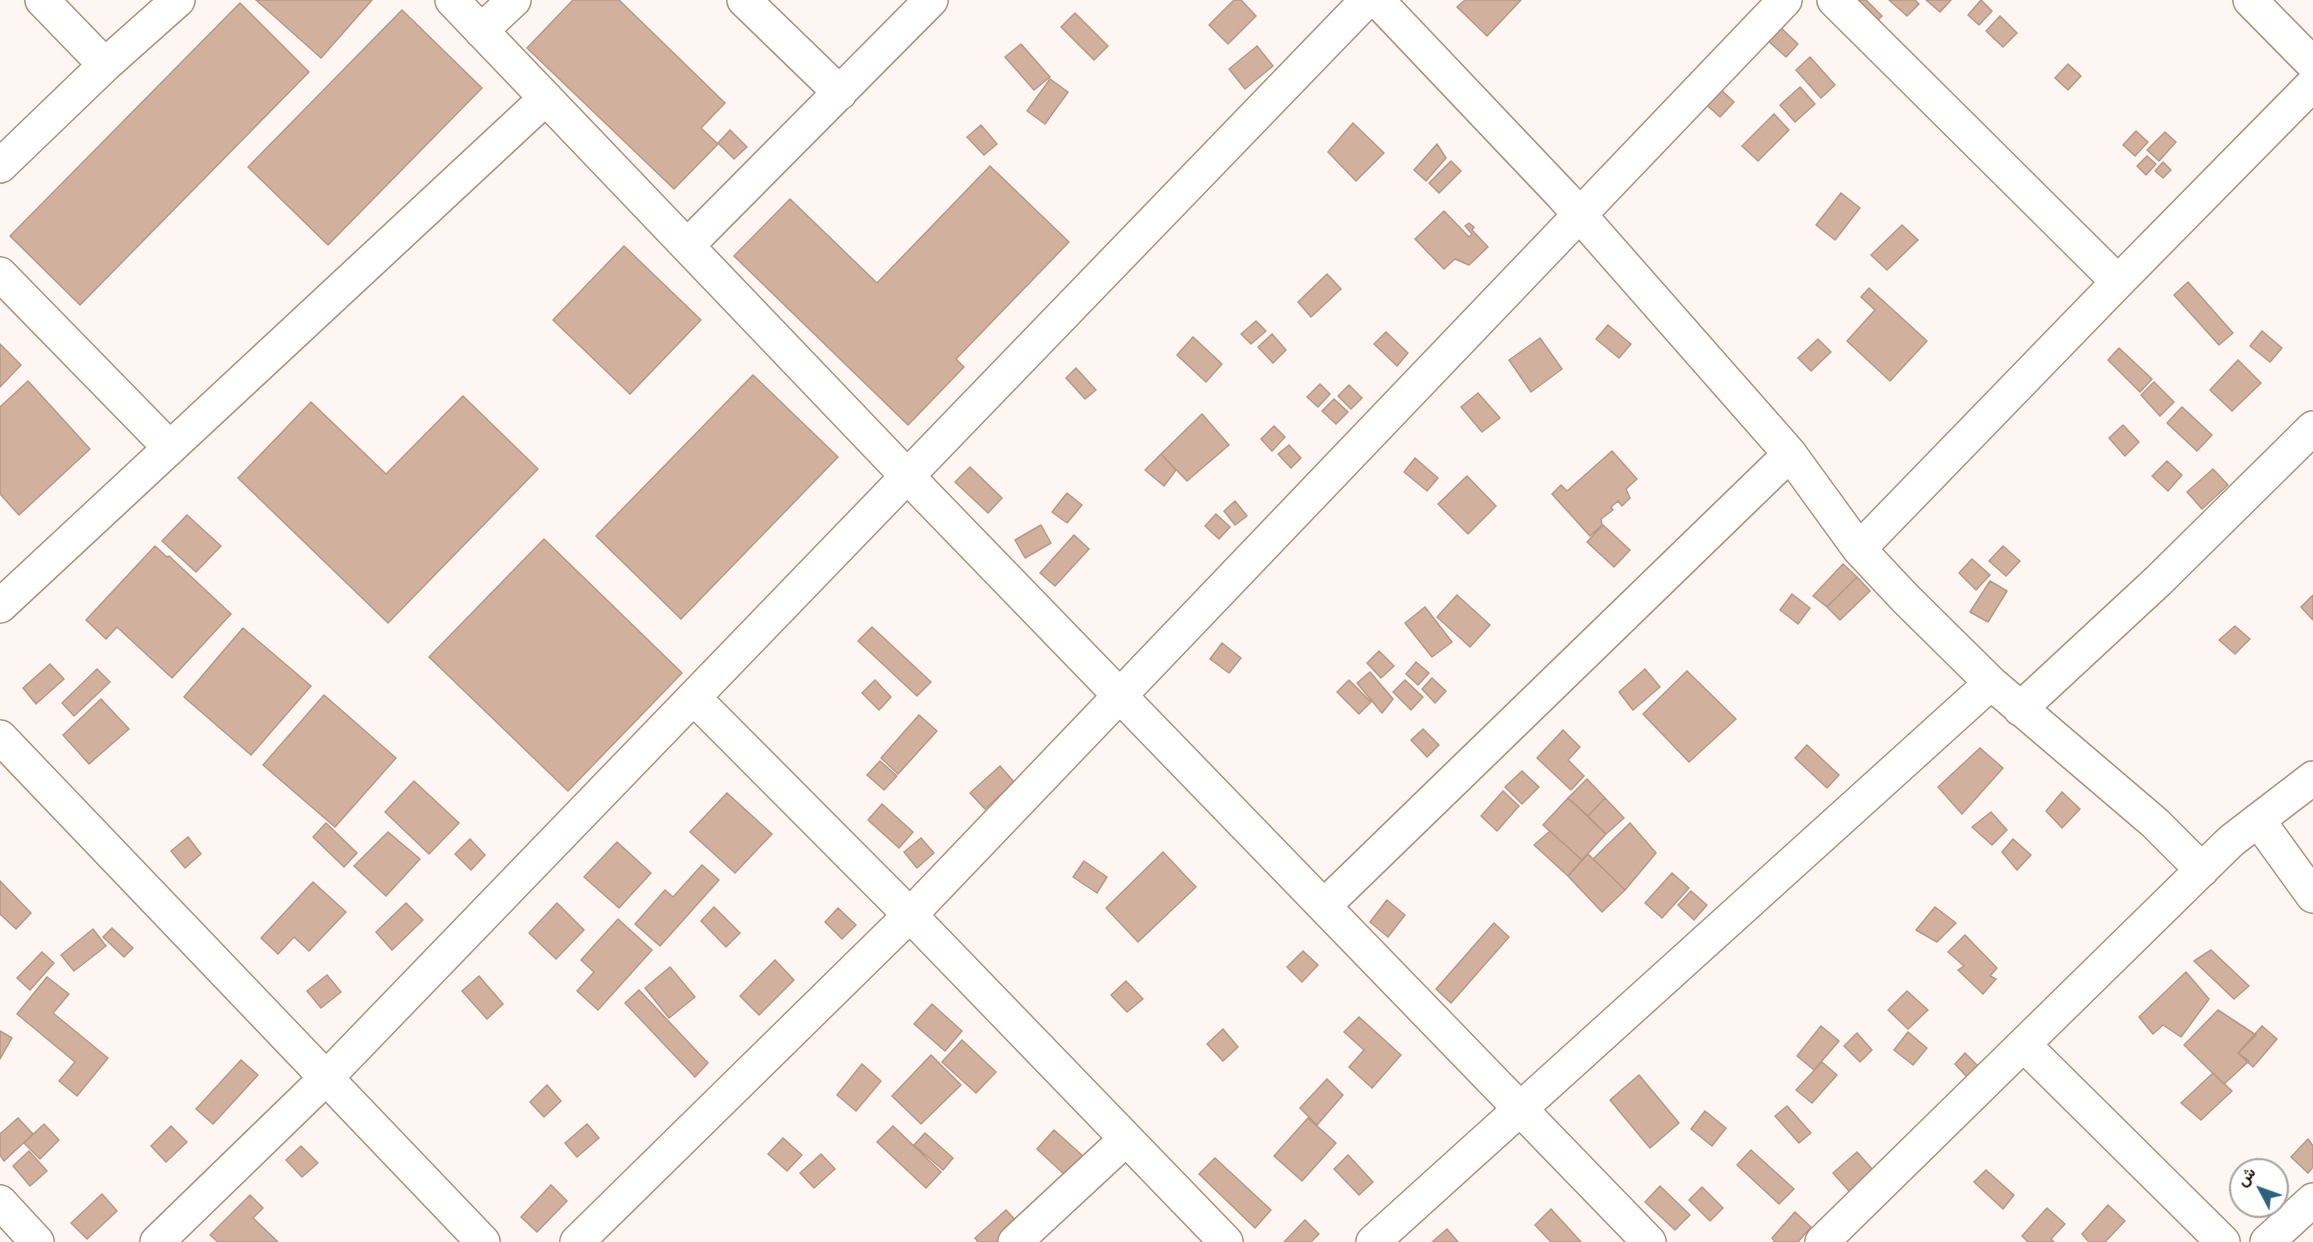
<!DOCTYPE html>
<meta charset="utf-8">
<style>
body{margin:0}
#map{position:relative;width:2313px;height:1242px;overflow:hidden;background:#fdf6f2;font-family:Overpass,Vazirmatn,sans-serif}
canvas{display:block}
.north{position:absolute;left:2229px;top:1158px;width:60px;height:60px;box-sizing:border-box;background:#fff;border:2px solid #a6a29f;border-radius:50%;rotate:311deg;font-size:16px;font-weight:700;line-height:24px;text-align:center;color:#21160e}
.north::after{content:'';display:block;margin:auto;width:21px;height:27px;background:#2c627d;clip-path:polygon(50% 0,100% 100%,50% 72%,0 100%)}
</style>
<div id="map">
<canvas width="2313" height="1242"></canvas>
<div class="north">ش</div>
</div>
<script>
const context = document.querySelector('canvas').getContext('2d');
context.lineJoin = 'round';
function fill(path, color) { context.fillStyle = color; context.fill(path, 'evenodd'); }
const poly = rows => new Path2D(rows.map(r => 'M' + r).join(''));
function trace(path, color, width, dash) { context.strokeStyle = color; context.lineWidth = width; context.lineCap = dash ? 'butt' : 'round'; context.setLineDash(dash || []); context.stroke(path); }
const building = poly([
 [256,0,372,0,321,58,256,0],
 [573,0,619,0,725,103,701,128,718,144,674,189,527,48,573,0],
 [1234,0,1241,0,1256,16,1228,44,1209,25,1234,0],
 [1465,0,1521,0,1487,36,1457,7,1465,0],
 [1832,0,1866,0,1882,16,1865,33,1832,0],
 [1889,0,1915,0,1919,4,1907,16,1889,0],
 [1926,0,1951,0,1940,12,1926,0],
 [1981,0,1992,11,1979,25,1968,15,1981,0],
 [240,3,309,72,80,305,10,236,240,3],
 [402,10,482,88,328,245,248,167,402,10],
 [1075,13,1108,46,1094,60,1061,27,1075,13],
 [2000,16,2017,33,2003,47,1986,31,2000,16],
 [1777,24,1798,44,1786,57,1765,38,1777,24],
 [1021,44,1050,77,1034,90,1005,57,1021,44],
 [1257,46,1273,66,1245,89,1229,69,1257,46],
 [1810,57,1835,85,1821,98,1796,70,1810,57],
 [2068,64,2081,76,2068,90,2055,78,2068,64],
 [1050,79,1068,92,1045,124,1027,111,1050,79],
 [1715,84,1734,102,1720,117,1701,100,1715,84],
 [1800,87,1815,104,1795,122,1780,105,1800,87],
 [1774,114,1789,130,1758,161,1742,146,1774,114],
 [1353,123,1384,153,1356,181,1328,152,1353,123],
 [981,125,997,144,984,155,967,137,981,125],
 [730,130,747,147,734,159,718,143,730,130],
 [2136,131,2148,142,2135,156,2123,145,2136,131],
 [2165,132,2176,142,2159,161,2147,150,2165,132],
 [1437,144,1446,158,1426,181,1414,170,1437,144],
 [2147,156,2156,164,2146,175,2137,166,2147,156],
 [1451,161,1461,171,1439,193,1429,183,1451,161],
 [2163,162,2171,170,2163,178,2155,171,2163,162],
 [990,166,1069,242,956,359,964,367,908,425,734,256,790,199,877,283,990,166],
 [1841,193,1860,208,1835,240,1816,225,1841,193],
 [1444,211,1469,237,1472,234,1465,226,1469,223,1474,227,1472,230,1488,247,1469,265,1455,259,1444,269,1415,239,1444,211],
 [1902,225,1918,240,1887,270,1871,255,1902,225],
 [624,246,701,320,630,394,553,320,624,246],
 [1327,274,1341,289,1311,317,1298,302,1327,274],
 [2188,282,2233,333,2219,345,2174,295,2188,282],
 [1869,288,1927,341,1890,381,1847,341,1875,310,1861,297,1869,288],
 [1256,321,1266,331,1251,344,1241,334,1256,321],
 [1608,325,1631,344,1619,358,1596,339,1608,325],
 [2262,331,2282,348,2270,362,2250,346,2262,331],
 [1386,332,1408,353,1397,366,1374,344,1386,332],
 [1272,334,1286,350,1273,363,1258,347,1272,334],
 [1193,337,1222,364,1206,382,1177,355,1193,337],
 [1540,338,1562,369,1531,392,1509,360,1540,338],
 [1818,339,1831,352,1811,371,1798,358,1818,339],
 [0,344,21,365,0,387,0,344],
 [2119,348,2152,379,2140,392,2108,360,2119,348],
 [2238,360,2261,383,2232,411,2210,390,2238,360],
 [1076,368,1096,390,1085,399,1066,378,1076,368],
 [753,375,838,457,681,619,596,536,753,375],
 [28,381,90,449,19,515,0,494,0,407,28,381],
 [2154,382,2174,402,2160,416,2141,395,2154,382],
 [1320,384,1330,394,1318,407,1307,397,1320,384],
 [1349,385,1362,398,1351,409,1338,396,1349,385],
 [1478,393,1500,418,1482,432,1461,407,1478,393],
 [463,396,538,469,388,623,238,478,311,402,386,474,463,396],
 [1334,399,1348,412,1336,424,1322,411,1334,399],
 [2182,407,2212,435,2197,451,2167,423,2182,407],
 [1202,414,1229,445,1187,481,1161,454,1202,414],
 [2123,425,2139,442,2125,456,2109,438,2123,425],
 [1274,426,1285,437,1272,451,1261,439,1274,426],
 [1289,445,1301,458,1291,468,1278,454,1289,445],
 [1612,451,1637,479,1626,489,1630,498,1622,506,1618,501,1611,507,1613,510,1601,519,1602,525,1590,536,1552,494,1561,485,1567,491,1612,451],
 [1161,454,1176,470,1164,486,1145,470,1161,454],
 [1415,458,1438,478,1427,491,1404,472,1415,458],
 [2167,461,2182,475,2168,491,2152,476,2167,461],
 [970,467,1002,498,988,513,955,482,970,467],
 [2213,469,2228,485,2202,509,2187,492,2213,469],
 [1467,476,1496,506,1468,534,1438,504,1467,476],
 [1067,493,1082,505,1067,523,1052,512,1067,493],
 [1235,501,1247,516,1235,525,1224,511,1235,501],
 [1216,514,1230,527,1219,539,1205,526,1216,514],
 [187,515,221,546,196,572,162,541,187,515],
 [1041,525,1051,543,1025,558,1015,540,1041,525],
 [1603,525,1630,550,1614,567,1587,542,1603,525],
 [1074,535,1089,549,1055,586,1040,573,1074,535],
 [544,539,682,673,568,791,429,657,544,539],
 [155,546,167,557,169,556,231,614,172,678,117,627,106,639,86,620,155,546],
 [2003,546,2020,561,2006,576,1989,561,2003,546],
 [1972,559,1990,575,1976,590,1959,573,1972,559],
 [1843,564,1857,577,1827,607,1813,596,1843,564],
 [1857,577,1870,591,1840,620,1827,607,1857,577],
 [1990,581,2007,591,1988,622,1970,612,1990,581],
 [1792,594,1810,608,1798,624,1780,610,1792,594],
 [1457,595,1490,625,1470,647,1437,617,1457,595],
 [2313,595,2313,620,2301,607,2313,595],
 [1425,607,1452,642,1432,657,1405,623,1425,607],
 [2235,626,2250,639,2235,654,2219,640,2235,626],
 [872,627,931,682,917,696,858,641,872,627],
 [243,628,311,686,251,755,184,697,243,628],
 [1222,643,1241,658,1229,673,1210,659,1222,643],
 [1379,651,1394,666,1381,678,1367,663,1379,651],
 [1416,662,1429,673,1418,685,1406,674,1416,662],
 [50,664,64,679,36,704,23,688,50,664],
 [97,669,110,682,74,716,62,703,97,669],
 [1645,669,1660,687,1633,710,1619,692,1645,669],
 [1687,671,1736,719,1689,762,1643,714,1687,671],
 [1370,672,1393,699,1382,713,1357,683,1370,672],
 [1432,678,1446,691,1435,703,1422,689,1432,678],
 [875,680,891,697,879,710,862,693,875,680],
 [1349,680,1371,702,1359,714,1337,692,1349,680],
 [1405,680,1423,697,1411,710,1393,692,1405,680],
 [324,695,396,758,335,827,263,765,324,695],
 [101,699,129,729,89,764,63,735,101,699],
 [919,715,937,731,898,774,881,758,919,715],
 [1423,729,1439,745,1427,757,1411,740,1423,729],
 [1563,730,1580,747,1568,760,1584,776,1571,790,1537,758,1563,730],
 [1807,745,1839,775,1827,788,1795,758,1807,745],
 [1980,748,2003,768,1962,814,1938,787,1980,748],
 [880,761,897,776,884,790,867,775,880,761],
 [1000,766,1014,782,985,809,970,793,1000,766],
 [1522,771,1539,787,1522,804,1505,787,1522,771],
 [1587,779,1605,798,1588,816,1568,798,1587,779],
 [414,781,459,823,429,854,385,812,414,781],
 [1503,791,1519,806,1497,831,1481,816,1503,791],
 [2062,792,2080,809,2062,828,2046,811,2062,792],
 [727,793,772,834,735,873,690,832,727,793],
 [1568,798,1606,834,1582,860,1543,825,1568,798],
 [1605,798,1624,818,1606,834,1588,816,1605,798],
 [882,804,913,832,899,848,868,820,882,804],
 [1991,812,2007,830,1992,845,1972,827,1991,812],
 [326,823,357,853,344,867,313,837,326,823],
 [1630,823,1656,853,1625,890,1593,859,1630,823],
 [1550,831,1582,860,1568,876,1534,845,1550,831],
 [388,832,420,859,386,896,354,866,388,832],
 [188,837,201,854,185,868,171,851,188,837],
 [921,838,934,853,917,868,904,852,921,838],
 [470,839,485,855,471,870,455,854,470,839],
 [2013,839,2031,855,2017,870,2002,852,2013,839],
 [617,842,651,873,619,908,584,877,617,842],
 [1163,852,1196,887,1138,942,1106,908,1163,852],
 [1588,854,1625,890,1602,912,1568,876,1588,854],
 [1084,861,1107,877,1097,893,1073,877,1084,861],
 [702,865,719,880,660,946,635,924,665,890,673,897,702,865],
 [1672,873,1689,888,1662,918,1645,903,1672,873],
 [0,881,31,913,16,929,0,914,0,881],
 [313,882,346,912,309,951,294,937,278,954,261,938,313,882],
 [1691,891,1707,905,1694,920,1678,905,1691,891],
 [1387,900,1405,915,1388,937,1370,922,1387,900],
 [406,903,423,920,392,950,376,932,406,903],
 [557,903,584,930,556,959,529,933,557,903],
 [714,907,740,933,726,947,701,921,714,907],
 [1935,907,1956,923,1937,942,1916,930,1935,907],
 [838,908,856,925,842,939,825,922,838,908],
 [618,919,652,950,598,1010,577,991,594,972,581,960,618,919],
 [1494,923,1509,937,1451,1003,1436,989,1494,923],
 [112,928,133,948,124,957,103,937,112,928],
 [93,929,106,946,74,971,61,955,93,929],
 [1965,935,1997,968,1990,976,1996,979,1983,994,1958,970,1964,966,1948,952,1965,935],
 [2211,950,2249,986,2234,999,2194,961,2211,950],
 [1303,951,1318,965,1302,982,1287,967,1303,951],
 [42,952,54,963,30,990,17,978,42,952],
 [775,960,794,980,759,1015,740,996,775,960],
 [670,967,695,997,669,1018,645,988,670,967],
 [2186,972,2209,999,2181,1037,2163,1025,2153,1034,2139,1017,2186,972],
 [327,975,341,992,321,1008,307,991,327,975],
 [479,976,503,1004,487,1019,462,991,479,976],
 [47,977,69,994,53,1013,108,1058,77,1096,59,1081,75,1062,17,1014,47,977],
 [1126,981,1143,999,1127,1012,1111,995,1126,981],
 [639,990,708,1063,695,1077,625,1003,639,990],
 [1907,991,1928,1010,1908,1029,1888,1010,1907,991],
 [932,1004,962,1031,945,1051,914,1024,932,1004],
 [2218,1010,2256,1035,2238,1053,2249,1061,2224,1084,2184,1045,2218,1010],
 [1359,1017,1401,1055,1372,1088,1349,1067,1364,1050,1344,1032,1359,1017],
 [1821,1026,1839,1041,1814,1070,1797,1056,1821,1026],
 [2262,1026,2277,1039,2253,1067,2238,1053,2262,1026],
 [1223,1029,1238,1047,1223,1061,1207,1044,1223,1029],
 [0,1031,12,1038,0,1059,0,1031],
 [1908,1032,1927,1048,1913,1065,1894,1050,1908,1032],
 [1857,1033,1872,1050,1860,1062,1844,1046,1857,1033],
 [962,1040,996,1072,976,1093,942,1062,962,1040],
 [1965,1053,1979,1067,1967,1077,1955,1064,1965,1053],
 [931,1055,961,1085,921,1124,892,1096,931,1055],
 [241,1060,258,1075,213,1124,196,1109,241,1060],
 [1822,1062,1837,1075,1812,1103,1796,1090,1822,1062],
 [862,1064,881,1081,856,1111,837,1095,862,1064],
 [2213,1073,2232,1091,2201,1120,2181,1103,2213,1073],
 [1639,1075,1679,1123,1650,1148,1610,1100,1639,1075],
 [1327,1079,1343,1095,1317,1125,1300,1108,1327,1079],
 [547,1085,561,1101,544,1117,530,1102,547,1085],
 [1787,1106,1811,1133,1799,1143,1775,1116,1787,1106],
 [1705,1111,1726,1128,1712,1146,1691,1129,1705,1111],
 [18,1118,33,1134,4,1161,0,1155,0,1134,18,1118],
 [1308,1118,1336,1143,1302,1181,1274,1156,1308,1118],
 [44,1124,59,1140,40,1159,24,1143,44,1124],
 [587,1124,599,1138,577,1157,565,1143,587,1124],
 [171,1126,187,1142,166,1162,151,1146,171,1126],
 [893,1126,941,1172,926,1188,877,1142,893,1126],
 [1054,1130,1084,1157,1066,1176,1037,1149,1054,1130],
 [925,1133,953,1158,943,1170,914,1145,925,1133],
 [783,1138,802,1155,787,1171,768,1154,783,1138],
 [2308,1139,2313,1146,2313,1167,2308,1173,2291,1157,2308,1139],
 [301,1146,318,1163,302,1177,286,1160,301,1146],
 [1751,1150,1794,1189,1779,1204,1737,1165,1751,1150],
 [29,1151,47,1171,30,1186,13,1166,29,1151],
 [1857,1152,1873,1170,1849,1191,1833,1173,1857,1152],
 [821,1154,835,1169,814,1188,800,1173,821,1154],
 [1348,1155,1373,1182,1359,1195,1334,1169,1348,1155],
 [1215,1158,1271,1210,1255,1228,1199,1174,1215,1158],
 [1986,1170,2014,1195,2003,1209,1974,1182,1986,1170],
 [551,1185,567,1201,537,1232,521,1217,551,1185],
 [1660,1186,1690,1215,1675,1230,1645,1202,1660,1186],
 [1702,1187,1723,1208,1710,1221,1689,1200,1702,1187],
 [102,1194,117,1211,87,1239,71,1223,102,1194],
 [250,1195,263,1208,253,1218,278,1242,218,1242,210,1235,250,1195],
 [2108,1205,2125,1221,2105,1242,2089,1242,2082,1234,2108,1205],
 [2047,1208,2065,1224,2051,1239,2054,1242,2028,1242,2022,1236,2047,1208],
 [1551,1209,1581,1242,1551,1242,1535,1225,1551,1209],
 [1006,1210,1020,1225,1001,1242,978,1242,975,1238,1006,1210],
 [1795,1212,1811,1227,1798,1242,1775,1242,1772,1238,1795,1212],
 [1305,1220,1319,1234,1311,1242,1284,1242,1305,1220],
 [1447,1229,1458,1242,1432,1242,1447,1229]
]);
fill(building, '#d1b19e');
trace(building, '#b79885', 1.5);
const minor = poly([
 [42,0,105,65],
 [452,0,908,477,1649,1242],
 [744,0,840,93],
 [1834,0,2118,282],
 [2250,0,2313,64],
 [481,31,514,0],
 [0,166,105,65,178,0],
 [688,245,931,0],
 [0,274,170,448],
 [1790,454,1859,549,1905,598,1991,683,2155,823,2202,870],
 [1859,549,2118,282,2313,84],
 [0,606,546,98],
 [694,698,910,915,1226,1242],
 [2020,709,2158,581,2313,428],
 [0,737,483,1242],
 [2258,820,2313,896],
 [1324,906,1790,454,1563,196,1377,0],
 [2024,1045,2223,1242],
 [0,1202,37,1242],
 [157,1242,326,1078,1367,0],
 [577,1242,910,915,1785,0],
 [1015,1242,1126,1139],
 [1373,1242,1991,683],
 [1822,1242,2231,841,2313,778],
 [2267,1242,2313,1200]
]);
trace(minor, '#ae907d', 36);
trace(minor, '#fff', 33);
</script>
